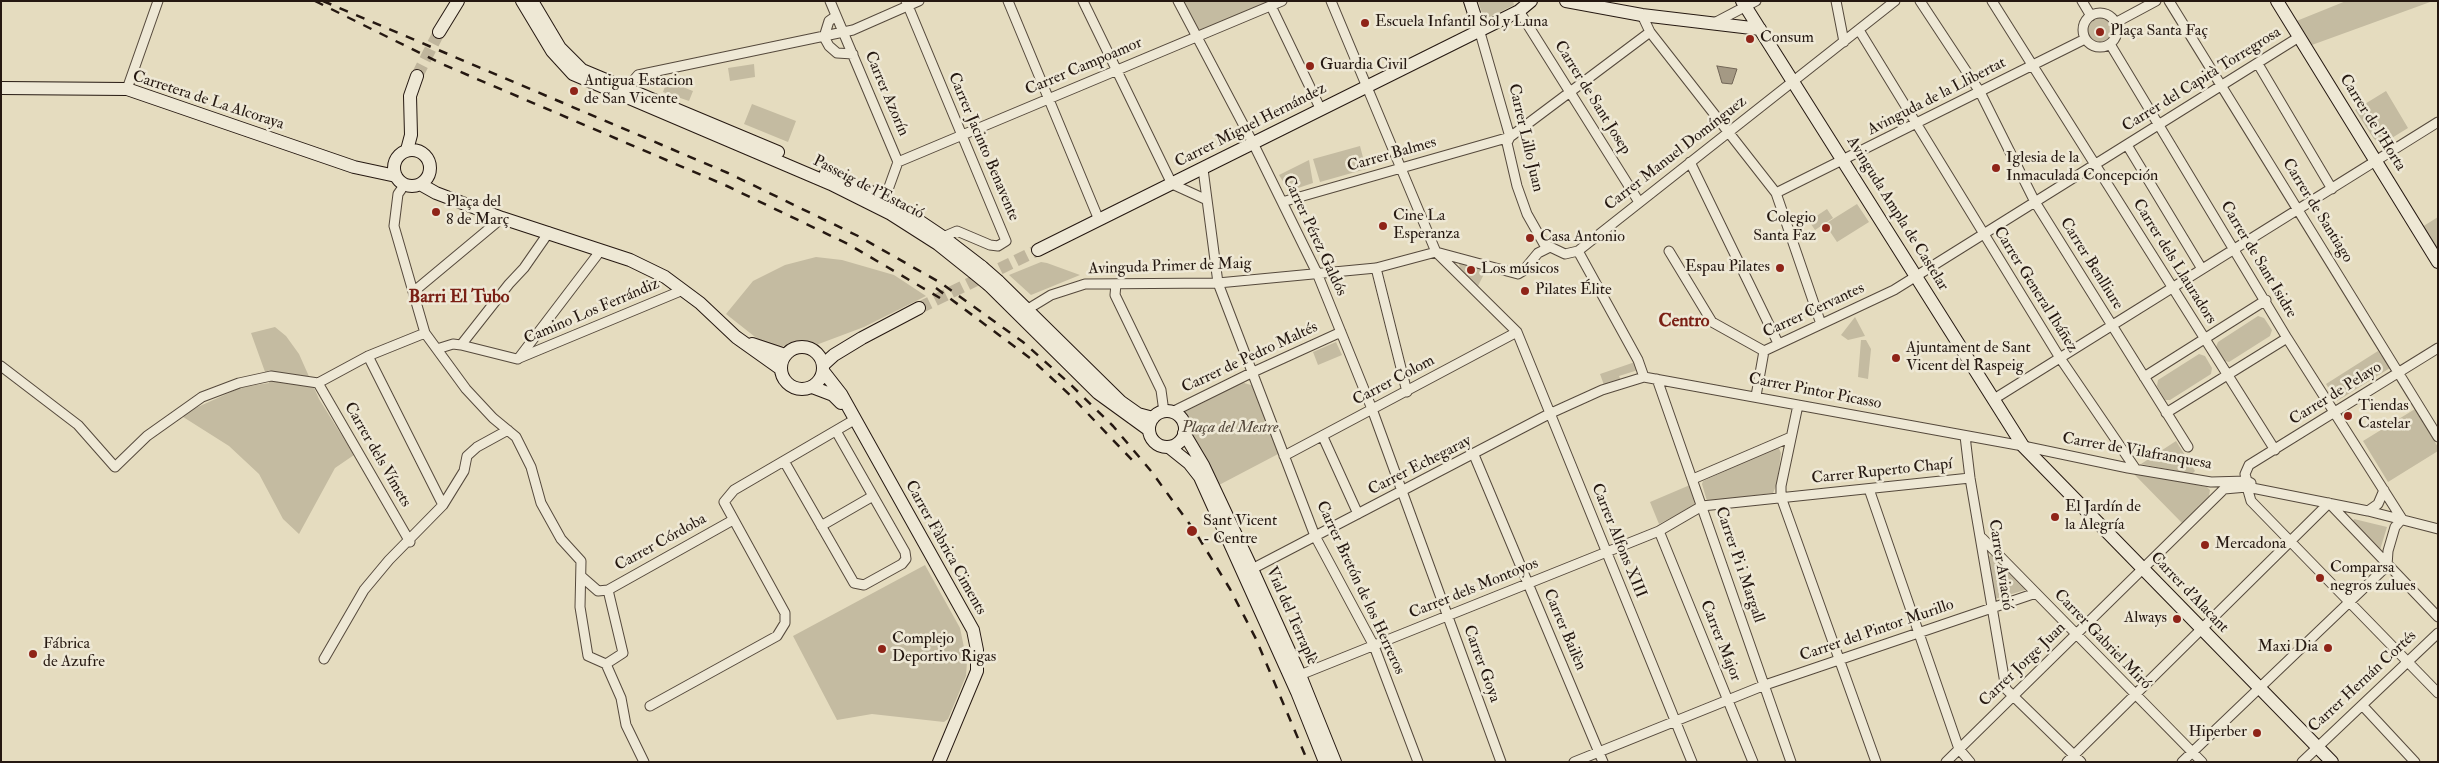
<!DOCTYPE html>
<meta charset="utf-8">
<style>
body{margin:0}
#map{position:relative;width:2439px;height:763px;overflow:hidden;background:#e5dcbf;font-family:"IM FELL Double Pica",serif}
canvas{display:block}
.frame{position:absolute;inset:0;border:2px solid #251811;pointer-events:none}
</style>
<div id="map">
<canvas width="2439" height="763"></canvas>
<div class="frame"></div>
</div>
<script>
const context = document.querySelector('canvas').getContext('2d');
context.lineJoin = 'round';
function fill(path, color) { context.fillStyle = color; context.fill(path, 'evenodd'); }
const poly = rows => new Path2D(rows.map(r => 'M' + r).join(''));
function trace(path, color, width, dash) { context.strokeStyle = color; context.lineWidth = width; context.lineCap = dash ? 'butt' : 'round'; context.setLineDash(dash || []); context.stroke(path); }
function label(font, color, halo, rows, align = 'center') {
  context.font = font + ' "IM FELL Double Pica",serif'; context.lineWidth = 5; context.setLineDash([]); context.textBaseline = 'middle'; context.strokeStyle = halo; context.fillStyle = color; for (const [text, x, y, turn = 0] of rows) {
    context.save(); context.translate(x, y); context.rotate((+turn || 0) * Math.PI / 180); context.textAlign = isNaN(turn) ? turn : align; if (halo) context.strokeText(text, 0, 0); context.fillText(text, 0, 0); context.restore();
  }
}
fill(poly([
 [1174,1,1269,1,1192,36],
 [1478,1,1513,1,1514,5,1488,18,1483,16],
 [2346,1,2433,1,2309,46,2294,22],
 '2088 30a12 12 0 1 1 24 0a12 12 0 1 1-24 0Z',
 [754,64,755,77,730,81,728,68],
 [667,81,693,91,689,101,663,92],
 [2386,91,2408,128,2382,144,2374,139,2355,110],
 [752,104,796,121,788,142,744,124],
 [1360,146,1366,169,1320,182,1313,159],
 [1309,160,1313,183,1289,191,1279,175],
 [1857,204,1869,222,1837,242,1825,224],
 [1827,209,1833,218,1815,230,1809,221],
 [2438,217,2438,253,2422,227],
 [816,257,842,260,894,275,926,296,864,327,816,345,805,342,792,343,778,348,764,344,726,314,753,281,785,265],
 [1041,262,1047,263,1080,275,1031,295,1009,275],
 [1461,263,1486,270,1478,286,1460,268,1459,264],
 [2258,316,2264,318,2272,330,2270,336,2229,362,2225,361,2216,347,2218,342],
 [1855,317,1865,336,1848,340,1841,335],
 [275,327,286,336,299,354,319,399,354,455,335,468,299,534,283,519,259,474,229,446,180,415,242,387,269,383,251,333],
 [1861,340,1866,340,1871,349,1868,379,1858,377],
 [1336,342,1342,355,1318,365,1313,352],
 [2378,351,2390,368,2337,401,2326,384],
 [2199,354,2205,356,2212,368,2211,374,2170,400,2165,400,2157,386,2158,380],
 [1635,362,1638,370,1619,376,1621,381,1604,385,1600,374],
 [1241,382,1254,386,1280,453,1219,485,1195,443,1188,420,1182,412],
 [2415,409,2438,447,2438,451,2388,482,2363,441],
 [2176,441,2195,471,2192,474,2141,464],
 [1777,444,1781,453,1777,484,1773,493,1707,501,1702,484,1703,481,1725,471,1724,467],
 [2131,471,2207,487,2210,490,2209,496,2182,523],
 [1690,485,1697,504,1659,524,1650,502],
 [2354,519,2387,527,2380,550,2352,523],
 [1991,555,2028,589,1995,599,1989,557],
 [925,565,960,628,967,662,966,676,948,719,944,722,872,714,837,720,793,636]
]), '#c4bba1');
const water = poly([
 [1717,66,1737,69,1732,84,1722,83,1717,66]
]);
fill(water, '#a49984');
trace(water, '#716556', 1);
trace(poly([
 [417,76,439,32],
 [919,308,1038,250]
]), '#bfb59c', 12, [12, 6]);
const street = poly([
 [830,1,898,162,885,198],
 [906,1,1006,241,998,246,990,245,957,231,943,237],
 [1008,1,1099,220],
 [1083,1,1172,184,1207,200],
 [1178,1,1253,143,1317,273,1372,409,1501,762],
 [1331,1,1436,252,1517,332,1692,762],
 [1836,1,1844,42],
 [1920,1,1980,92,2035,202,2188,447],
 [1992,1,2275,450],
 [2082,1,2091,16],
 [2169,1,2438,437],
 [1271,6,1321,110],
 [1519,11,1639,202],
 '2083 30a17 17 0 1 1 34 0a17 17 0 1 1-34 0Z',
 [1642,15,1650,32,1776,193,1821,324],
 [836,16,829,21,824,37,829,46,837,53,853,54],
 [1716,22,1756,1],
 [2115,23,2156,1],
 [1479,29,1510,137,1507,143,1517,186,1527,214,1544,244,1565,254,1578,251,1895,1],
 [1859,30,2060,358,2135,468],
 [2110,44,2287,338,2402,519],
 [2258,64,2332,189],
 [627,88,638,75,853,30,919,1],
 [127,89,158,1],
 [2127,145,2202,269],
 [898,162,1282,1],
 [1690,162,1778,343],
 [1203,169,1218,283,1315,536,1374,646,1418,762],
 [405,184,398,194,394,226,425,333,466,389,493,418,516,437,531,467,541,503,561,539,581,561,580,607,588,656,606,664,623,653,608,590,733,520],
 [1776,193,2085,39],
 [1282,202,1510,137,1650,32],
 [1578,251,1638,360,1644,377],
 [1669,251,1712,322,1764,351],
 [1376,268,1407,392],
 [1116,284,1115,295,1161,390,1164,412],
 [416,297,418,288,502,218],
 [1028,309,1051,295,1085,284,1218,283,1376,268,1436,252,1518,274,1523,271,1538,253,1550,247],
 [461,345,509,284,524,268,549,232],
 [437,349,453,344,461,345,517,359,683,290],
 [368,356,443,505],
 [518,359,601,250],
 [1,366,78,425,115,467,147,436,202,397,239,383,271,376,318,383],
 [2144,377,2266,300],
 [1657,379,1791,762],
 [318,383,410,542],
 [318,383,368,356,425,333],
 [1756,396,1764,351,1894,290,2299,37],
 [1994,399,2438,122],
 [1798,405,1781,486,1781,497,1876,762],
 [1172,412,1251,373,1341,332],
 [2166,413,2287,338],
 [1965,436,1970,478,2006,689,2081,762],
 [1323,437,1358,514],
 [1474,455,1603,762],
 [1284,456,1517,332],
 [784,461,854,583,864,585,902,564,906,559,905,552,836,431],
 [1693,479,1791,437],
 [2251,483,2247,481,2245,474,2249,465,2438,348],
 [2247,487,2251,501,2438,693],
 [1869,489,1959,749,1970,762],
 [2329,503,2438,617],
 [2368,511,2378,504,2384,490],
 [821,526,873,496],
 [1659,531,1753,762],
 [1982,538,2202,762],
 [1252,569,1549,414,1602,390,1644,377,2023,446,2128,468,2211,482,2247,481],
 [582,577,598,591,608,590],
 [324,659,364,590,389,560,443,505,464,471,467,456,477,447,508,430],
 [606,664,621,698,626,725,644,762],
 [1300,675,1659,531,1702,506,1970,478],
 [2362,705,2415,762],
 [650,706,777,636,785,623,785,613,724,502,734,490,854,420],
 [1574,762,1765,685,2036,593],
 [1946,762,2224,489,2247,487,2368,511,2438,529],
 [2067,762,2329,503],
 [2182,762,2387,566,2388,551,2395,527,2402,519],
 [2302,762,2438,633]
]);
const secondary = poly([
 [522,1,552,51,573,74,831,184,891,214,938,244,973,272],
 [532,1,560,48,582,70,778,152],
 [1470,1,1479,29],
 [1566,1,1642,15,1760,29],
 [1742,1,2023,446,2332,762],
 [2277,1,2438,262],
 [439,32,458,1],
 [1,88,127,89,354,167,396,176],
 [407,150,411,135,410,96,417,76],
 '394 168a18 18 0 1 1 36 0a18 18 0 1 1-36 0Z',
 [826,173,885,198,943,237,982,267],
 [420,184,436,193,502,218,630,260,665,277,700,303,736,337,781,369],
 [1038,250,1519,11,1531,1],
 [998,281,1121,402,1138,414,1153,418],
 [989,285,1098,393,1149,430],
 [752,344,785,355],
 '781 368a21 21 0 1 1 42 0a21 21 0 1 1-42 0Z',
 [823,365,834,355,862,338,919,308],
 [823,371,841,394,973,630,977,650,977,671,939,762],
 [812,387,833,395,841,403],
 '1149 429a18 18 0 1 1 36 0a18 18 0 1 1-36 0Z',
 [1184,433,1203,465,1252,569,1300,675,1335,762],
 [1169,447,1189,463,1200,477,1297,692,1325,762]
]);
trace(street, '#55493c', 11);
trace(secondary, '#251811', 14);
trace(street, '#eee8d5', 9);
trace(secondary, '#eee8d5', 12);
trace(poly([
 [315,1,442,64,727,186,848,244,940,298],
 [323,1,728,173,858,236,941,283,1023,342,1069,383,1113,426,1151,471,1194,530,1230,589,1256,639,1308,762],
 [936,288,1030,358,1071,396,1136,464]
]), '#251811', 2.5, [9, 9]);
const secondaryBridge = poly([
 [982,267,998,281],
 [973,272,989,285]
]);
trace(secondaryBridge, '#251811', 14, []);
trace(secondaryBridge, '#eee8d5', 12);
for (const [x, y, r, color] of [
 [1365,23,5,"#8f2418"],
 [2100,32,5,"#8f2418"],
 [1750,39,5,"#8f2418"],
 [1310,66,5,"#8f2418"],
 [574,91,5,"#8f2418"],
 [1996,168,5,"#8f2418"],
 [436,212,5,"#8f2418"],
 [1383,226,5,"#8f2418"],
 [1826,228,5,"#8f2418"],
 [1530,238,5,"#8f2418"],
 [1780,268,5,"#8f2418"],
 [1471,270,5,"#8f2418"],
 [1525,291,5,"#8f2418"],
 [1896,358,5,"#8f2418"],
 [2348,416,5,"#8f2418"],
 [2055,517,5,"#8f2418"],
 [1192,531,6,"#8f2418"],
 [2205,545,5,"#8f2418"],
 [2320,578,5,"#8f2418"],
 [2177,619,5,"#8f2418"],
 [2328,648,5,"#8f2418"],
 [882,649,5,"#8f2418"],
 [33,654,5,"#8f2418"],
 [2257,733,5,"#8f2418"]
]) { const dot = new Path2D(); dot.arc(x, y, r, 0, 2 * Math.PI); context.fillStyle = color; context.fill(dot); trace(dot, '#eee8d5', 2); }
label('16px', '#251811', '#eee8d5', [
 ["Escuela Infantil Sol y Luna",1375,23],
 ["Plaça Santa Faç",2110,32],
 ["Consum",1760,39],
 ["Guardia Civil",1320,66],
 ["Antigua Estacion",584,82],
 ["de San Vicente",584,100],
 ["Iglesia de la",2006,159],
 ["Inmaculada Concepción",2006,177],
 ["Plaça del",446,203],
 ["8 de Març",446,221],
 ["Cine La",1393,217],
 ["Esperanza",1393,235],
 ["Colegio",1816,219,"right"],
 ["Santa Faz",1816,237,"right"],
 ["Casa Antonio",1540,238],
 ["Espau Pilates",1770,268,"right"],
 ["Los músicos",1481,270],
 ["Pilates Élite",1535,291],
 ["Ajuntament de Sant",1906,349],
 ["Vicent del Raspeig",1906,367],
 ["Tiendas",2358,407],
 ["Castelar",2358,425],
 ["El Jardín de",2065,508],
 ["la Alegría",2065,526],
 ["Sant Vicent",1203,522],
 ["- Centre",1203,540],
 ["Mercadona",2215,545],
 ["Comparsa",2330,569],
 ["negros zulues",2330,587],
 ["Always",2167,619,"right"],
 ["Complejo",892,640],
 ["Deportivo Rigas",892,658],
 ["Fábrica",43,645],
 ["de Azufre",43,663],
 ["Maxi Dia",2318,648,"right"],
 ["Hiperber",2247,733,"right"]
], 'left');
label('16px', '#251811', '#eee8d5', [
 ["Carrer Campoamor",1084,67,-23],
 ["Carrer del Capità Torregrosa",2202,80,-32],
 ["Carrer Azorín",886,94,67],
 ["Avinguda de la Llibertat",1937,97,-27],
 ["Carrer de Sant Josep",1592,98,58],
 ["Carretera de La Alcoraya",208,101,18],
 ["Carrer de l'Horta",2372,123,58],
 ["Carrer Miguel Hernández",1251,126,-27],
 ["Carrer Lillo Juan",1525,138,77],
 ["Carrer Jacinto Benavente",983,147,67],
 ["Carrer Manuel Domínguez",1676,154,-38],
 ["Carrer Balmes",1392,155,-16],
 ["Passeig de l'Estació",868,188,27],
 ["Carrer de Santiago",2317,211,58],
 ["Avinguda Ampla de Castelar",1897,214,58],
 ["Carrer Pérez Galdós",1314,236,65],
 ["Carrer de Sant Isidre",2258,260,59],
 ["Carrer dels Llauradors",2174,262,58],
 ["Carrer Benlliure",2091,264,58],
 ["Avinguda Primer de Maig",1170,267,-2],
 ["Carrer General Ibáñez",2035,290,58],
 ["Carrer Cervantes",1814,311,-25],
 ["Camino Los Ferrándiz",592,312,-23],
 ["Carrer de Pedro Maltés",1250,358,-25],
 ["Carrer Colom",1394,381,-28],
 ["Carrer Pintor Picasso",1815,392,11],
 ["Carrer de Pelayo",2336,394,-32],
 ["Carrer de Vilafranquesa",2137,452,10],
 ["Carrer dels Vímets",377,455,60],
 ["Carrer Echegaray",1420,466,-27],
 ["Carrer Ruperto Chapí",1882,472,-6],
 ["Carrer Alfons XIII",1618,541,68],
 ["Carrer Córdoba",661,543,-29],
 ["Carrer Fàbrica Ciments",945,548,61],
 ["Carrer Pi i Margall",1739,565,71],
 ["Carrer Aviació",2000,565,81],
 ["Carrer Bretón de los Herreros",1360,588,65],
 ["Carrer dels Montoyos",1474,589,-22],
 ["Carrer d'Alacant",2189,593,46],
 ["Vial del Terraplè",1291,616,66],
 ["Carrer Bailèn",1564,630,67],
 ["Carrer del Pintor Murillo",1877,631,-19],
 ["Carrer Gabriel Miró",2102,640,46],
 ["Carrer Major",1720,641,68],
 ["Carrer Goya",1481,664,70],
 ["Carrer Jorge Juan",2023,665,-44],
 ["Carrer Hernán Cortés",2363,682,-43]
]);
label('italic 16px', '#55493c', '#eee8d5', [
 ["Plaça del Mestre",1230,429]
]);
label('bold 18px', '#7a1f14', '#eee8d5', [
 ["Barri El Tubo",459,298],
 ["Centro",1684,322]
]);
</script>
